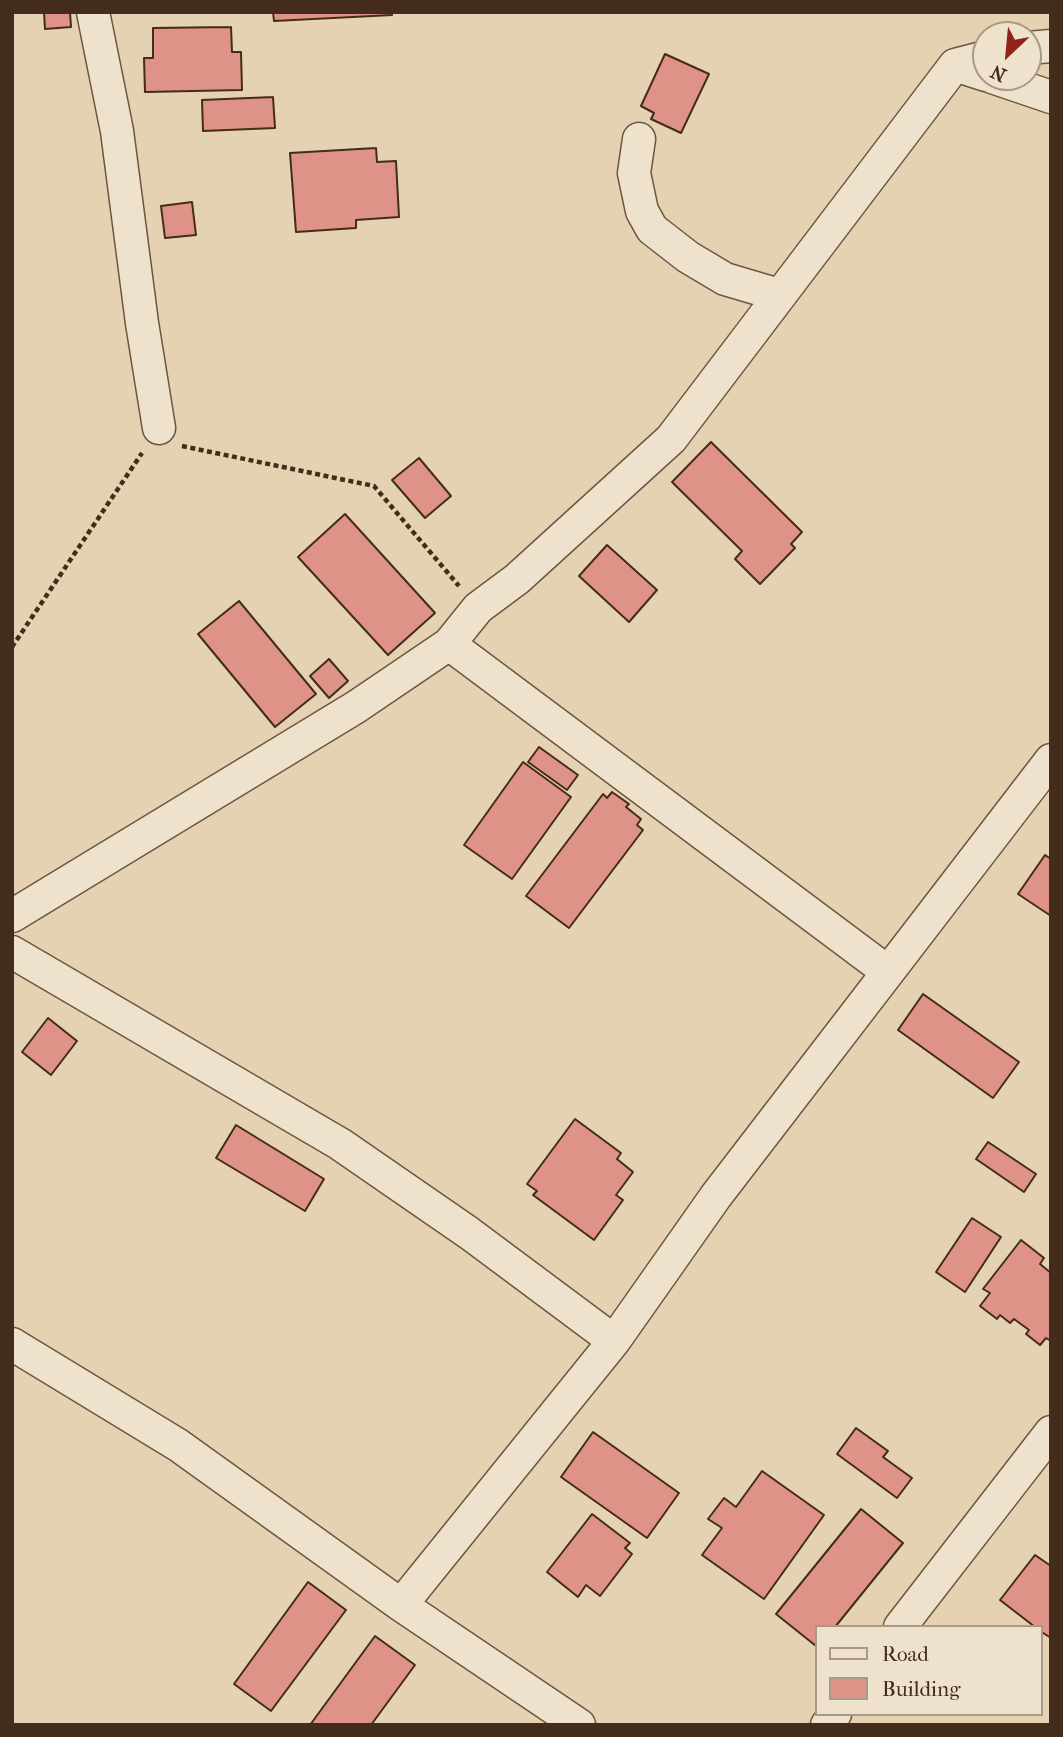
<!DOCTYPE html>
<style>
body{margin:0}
#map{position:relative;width:1063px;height:1737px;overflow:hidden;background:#e5d2b2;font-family:"IM FELL French Canon",serif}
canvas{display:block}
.frame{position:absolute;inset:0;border:14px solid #432c1b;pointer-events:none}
.legend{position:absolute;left:815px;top:1625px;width:228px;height:91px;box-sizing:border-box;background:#eee2cd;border:2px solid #aa9986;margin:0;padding:9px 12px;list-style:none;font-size:21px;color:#432c1b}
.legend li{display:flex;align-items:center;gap:14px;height:35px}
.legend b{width:35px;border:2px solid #aa9986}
.north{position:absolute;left:972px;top:21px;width:70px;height:70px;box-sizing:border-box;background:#eee2cd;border:2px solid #aa9986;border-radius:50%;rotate:206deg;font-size:19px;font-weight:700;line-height:28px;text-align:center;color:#432c1b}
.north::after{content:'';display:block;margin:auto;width:24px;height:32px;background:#8f2418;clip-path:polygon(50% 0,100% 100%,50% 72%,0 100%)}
</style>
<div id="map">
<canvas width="1063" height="1737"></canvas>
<div class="frame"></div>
<ul class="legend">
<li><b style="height:9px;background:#eee2cd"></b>Road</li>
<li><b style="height:19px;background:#df9388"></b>Building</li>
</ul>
<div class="north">N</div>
</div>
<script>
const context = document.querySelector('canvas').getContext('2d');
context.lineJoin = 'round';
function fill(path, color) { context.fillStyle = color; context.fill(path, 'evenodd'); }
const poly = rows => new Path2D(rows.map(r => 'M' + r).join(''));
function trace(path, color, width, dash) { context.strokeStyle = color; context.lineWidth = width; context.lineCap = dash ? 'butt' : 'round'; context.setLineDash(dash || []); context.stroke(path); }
const building = poly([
 [44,12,70,12,71,27,45,29,44,12],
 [273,12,392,12,392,15,274,21,273,12],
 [231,27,232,52,241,52,242,90,145,92,144,58,153,58,153,28,231,27],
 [665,54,709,74,681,133,651,119,654,113,641,106,665,54],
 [273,97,275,128,203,131,202,100,273,97],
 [376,148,377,162,396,161,399,217,356,220,356,228,296,232,290,153,376,148],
 [192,202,196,235,165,238,161,206,192,202],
 [711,442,802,532,791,544,795,548,760,584,735,559,742,551,672,482,711,442],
 [419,458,451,496,425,518,392,480,419,458],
 [345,514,435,613,388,655,298,557,345,514],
 [607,545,657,590,629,622,579,576,607,545],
 [239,601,316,694,275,727,198,634,239,601],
 [329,659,348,681,329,698,310,676,329,659],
 [539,747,578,775,567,790,528,762,539,747],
 [523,762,571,797,512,879,464,845,523,762],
 [612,792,629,804,626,807,641,819,637,825,643,830,569,928,526,896,603,794,607,798,612,792],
 [1045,855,1051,859,1051,916,1018,894,1045,855],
 [923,994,1019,1062,993,1098,898,1030,923,994],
 [48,1018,77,1041,51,1075,22,1052,48,1018],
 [575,1119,621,1153,617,1159,633,1172,616,1195,623,1200,594,1240,533,1195,537,1191,527,1184,575,1119],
 [236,1125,324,1179,305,1211,216,1158,236,1125],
 [988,1142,1036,1174,1024,1192,976,1159,988,1142],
 [972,1218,1001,1237,965,1292,936,1272,972,1218],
 [1021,1240,1044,1258,1040,1264,1051,1273,1051,1341,1046,1338,1040,1345,1026,1334,1029,1330,1014,1319,1010,1323,1000,1315,997,1319,980,1306,990,1293,983,1289,1021,1240],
 [856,1428,888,1451,883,1457,912,1478,897,1498,837,1454,856,1428],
 [593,1432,679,1493,647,1538,561,1477,593,1432],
 [762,1471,824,1515,764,1599,702,1555,722,1528,708,1519,724,1498,736,1507,762,1471],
 [861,1509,903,1543,835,1627,816,1627,816,1646,776,1614,861,1509],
 [592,1514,630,1543,625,1548,632,1554,600,1596,586,1585,578,1597,547,1572,592,1514],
 [1035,1555,1051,1566,1051,1638,1040,1631,1040,1627,1035,1627,1000,1600,1035,1555],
 [308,1582,346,1610,271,1711,234,1684,308,1582],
 [375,1636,415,1665,371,1725,310,1725,375,1636]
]);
fill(building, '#df9388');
trace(building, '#432c1b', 2);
const minor = poly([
 [93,12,117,131,142,323,159,428],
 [1028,48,1051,46],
 [986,57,955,65,986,75],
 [992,77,1051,97],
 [639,139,634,173,642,211,652,229,688,257,725,279,779,295],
 [449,644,888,972],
 [12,916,356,707,449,644,478,608,517,579,671,439,955,65],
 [12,952,340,1144,469,1233,614,1341],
 [12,1344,178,1445,401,1605,579,1725],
 [401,1605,614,1341,716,1196,1051,760],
 [900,1627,1051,1432],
 [827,1725,835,1714]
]);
trace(minor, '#6c5641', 35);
trace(poly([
 [182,446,374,486,459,586],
 [12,647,142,453]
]), '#432c1b', 4.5, [5, 3.5]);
trace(minor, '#eee2cd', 32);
</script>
